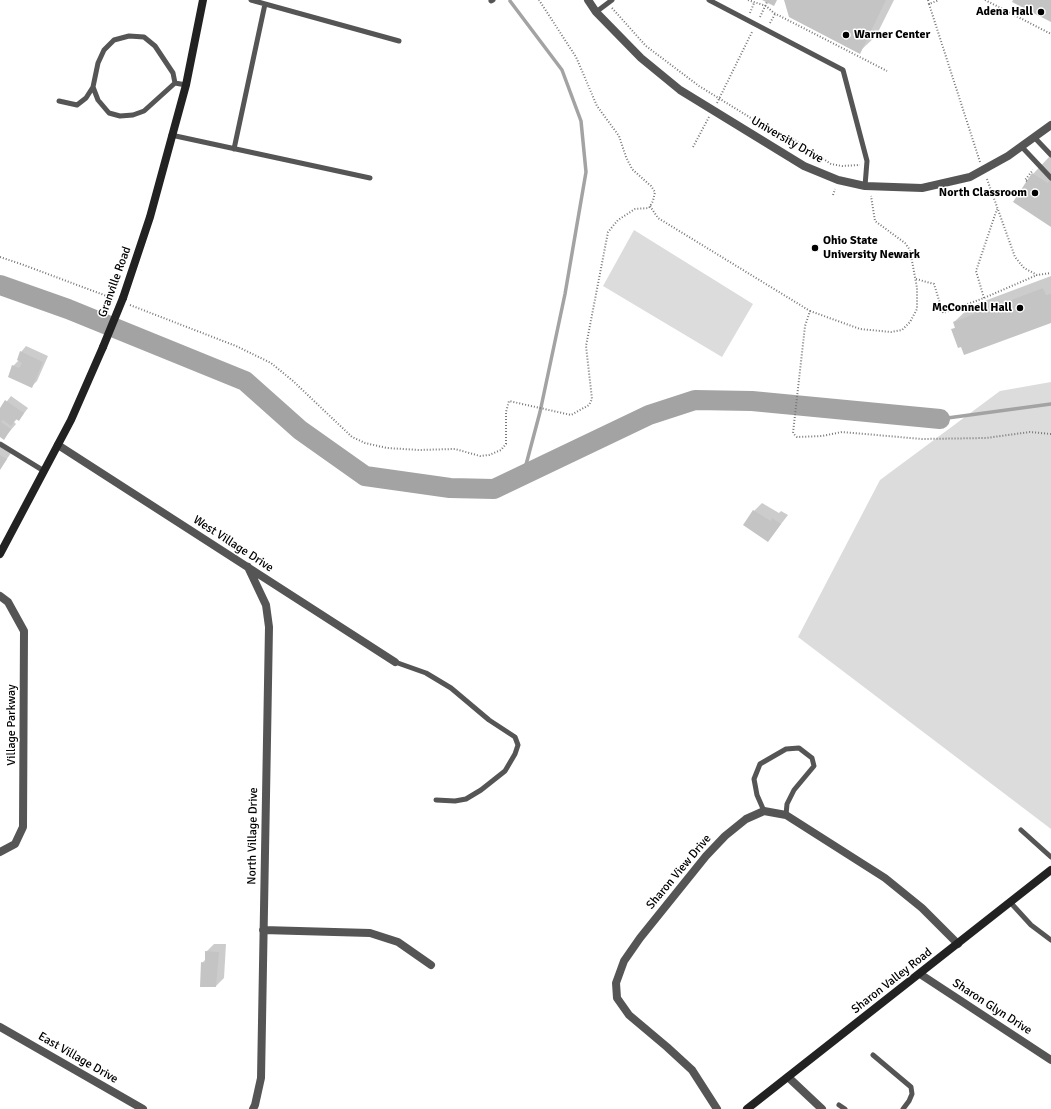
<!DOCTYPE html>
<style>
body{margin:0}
canvas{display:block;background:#fff}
</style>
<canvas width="1051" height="1109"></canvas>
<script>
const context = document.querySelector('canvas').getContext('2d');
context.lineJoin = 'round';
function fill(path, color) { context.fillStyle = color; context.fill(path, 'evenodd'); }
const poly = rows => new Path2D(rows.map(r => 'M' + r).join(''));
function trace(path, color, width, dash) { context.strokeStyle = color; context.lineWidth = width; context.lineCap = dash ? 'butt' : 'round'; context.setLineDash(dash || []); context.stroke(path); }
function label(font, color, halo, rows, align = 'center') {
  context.font = font + ' Signika,sans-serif'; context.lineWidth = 3; context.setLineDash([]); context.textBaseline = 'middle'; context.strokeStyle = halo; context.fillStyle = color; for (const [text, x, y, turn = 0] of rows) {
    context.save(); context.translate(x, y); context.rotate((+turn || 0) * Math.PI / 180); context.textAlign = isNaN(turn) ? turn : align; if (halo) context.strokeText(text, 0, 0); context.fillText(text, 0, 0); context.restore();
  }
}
fill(poly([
 [634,230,753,304,722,357,603,286],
 [1051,382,1051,829,798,637,880,480,1000,391]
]), '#dcdcdc');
fill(poly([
 [785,0,894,0,876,36,859,52],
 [1049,157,1051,158,1051,225,1033,174],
 [1051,276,1051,322,952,330,956,327,954,322,971,306],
 [26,346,48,356,37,381,31,387,13,366,19,360,21,352],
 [11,396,28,408,19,420,17,419,14,422,16,424,4,438,0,436,0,410],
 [0,446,11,453,0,469],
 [762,503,779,513,781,511,788,515,768,541,754,511],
 [214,944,226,944,224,978,216,986,202,963,206,959,206,952]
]), '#0003');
trace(poly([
 [510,1,562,70,581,121,586,172,565,294,540,412,523,476],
 [940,419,1051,404]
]), '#a3a3a3', 3.5);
trace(poly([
 [0,285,68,309,245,381,300,430,365,476,450,488,494,489,649,415,695,400,752,401,940,419]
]), '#a3a3a3', 20);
fill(poly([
 [762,0,777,0,774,6],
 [784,0,886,0,860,54,789,17],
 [1013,0,1051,0,1051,22,1012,2],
 [1032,173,1048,183,1051,178,1051,227,1013,202],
 [1043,288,1046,295,1051,294,1051,323,964,355,961,347,958,348,951,329,955,328,953,322],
 [20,351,43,362,32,388,8,377,12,365,19,368,22,363,17,360],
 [5,400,24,413,19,421,16,419,11,426,3,420,1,422,11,429,4,440,0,437,0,408],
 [0,455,7,459,0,470],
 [753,510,771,521,772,518,781,524,768,542,743,525],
 [205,951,219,952,216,987,200,987,201,962,205,963]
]), '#c4c4c4');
trace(poly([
 [748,0,766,6,774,13,887,71],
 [928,0,929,4,939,0],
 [985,0,1051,34],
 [929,4,980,162],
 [612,8,646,46,699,86,759,123,793,139,831,164,842,166,860,165],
 [750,13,754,3],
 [760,17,767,2],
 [770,23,775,14],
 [717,103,752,32],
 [693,147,709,117],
 [987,179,1015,257,1024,268,1037,275,1051,273],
 [1027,181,1025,180,1033,170],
 [833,195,835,189],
 [650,206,658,218,810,311,805,326,793,433,797,437,822,436,842,432,922,439,986,438,1030,432,1051,434],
 [0,257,21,264,112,298],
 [916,279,934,284,943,313,984,298,1037,275],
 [984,298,976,271,997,209],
 [130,305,236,346,271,363,293,381,352,437,365,443,387,448,419,450,455,449,480,456,489,455,501,450,506,444,506,412,509,401,571,415,589,405,592,399,586,346,608,232,618,220,635,209,649,208,653,201,655,192,651,186,632,169,626,157,619,136,597,106,576,57,539,0],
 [810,311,860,329,891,332,902,330,910,322,917,309,917,288,910,250,905,243,875,221,871,196]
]), '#777', 2, [1, 2]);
trace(poly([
 [251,0,399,41],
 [709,0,843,70,867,161,865,186],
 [491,1,493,0],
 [596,12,612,0],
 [175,83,173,73,155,46,144,37,129,36,114,40,104,50,98,63,93,87,98,100,109,113,120,116,133,115,144,111,175,83,186,85],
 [59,101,77,105,86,98,93,87],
 [171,135,370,178],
 [1034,137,1051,155],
 [1021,146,1051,178],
 [234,149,265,4],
 [0,444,44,471],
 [395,662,426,673,451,688,489,720,515,737,518,745,515,754,505,771,481,790,466,799,455,801,436,800],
 [764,811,757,795,754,779,760,764,786,749,799,748,812,758,814,766,794,790,787,804,786,815],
 [1021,830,1051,857],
 [1010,902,1031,925,1051,940],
 [873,1055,911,1087,912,1094,909,1101,903,1109],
 [839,1105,845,1109]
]), '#555', 5);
trace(poly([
 [588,0,596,12,641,58,680,90,804,166,838,180,865,186,922,188,970,177,1008,156,1051,125],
 [58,445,395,662],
 [248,567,266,605,269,627,261,1078,255,1105,253,1109],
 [0,596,8,602,24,631,23,827,15,844,0,852],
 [263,930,370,933,398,942,431,965],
 [920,974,1051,1060],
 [0,1027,143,1109],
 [788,1077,822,1109],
 [717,1109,692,1070,667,1047,629,1015,617,998,616,983,624,961,640,938,706,856,725,836,746,819,764,811,786,815,885,878,922,908,958,944]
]), '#555', 8);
trace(poly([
 [123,298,150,217,186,85,203,0],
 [0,554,71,420,103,347],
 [747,1109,1051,870]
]), '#222', 8);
trace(poly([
 [103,347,123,298]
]), '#222', 8);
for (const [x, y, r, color] of [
 [1041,12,4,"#000"],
 [846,35,4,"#000"],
 [1035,193,4,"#000"],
 [815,248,4,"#000"],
 [1020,308,4,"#000"]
]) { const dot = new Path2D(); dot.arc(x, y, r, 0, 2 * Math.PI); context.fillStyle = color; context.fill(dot); trace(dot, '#fff', 1.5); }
label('bold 12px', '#000', '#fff', [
 ["Adena Hall",1033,12],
 ["Warner Center",854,35,"left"],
 ["North Classroom",1027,193],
 ["Ohio State",823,241,"left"],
 ["University Newark",823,255,"left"],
 ["McConnell Hall",1012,308]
], 'right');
label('12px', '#000', '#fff', [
 ["University Drive",787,140,30],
 ["Granville Road",115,282,-70],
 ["West Village Drive",233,544,33],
 ["Village Parkway",12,725,-90],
 ["North Village Drive",253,836,-89],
 ["Sharon View Drive",679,872,-50],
 ["Sharon Valley Road",892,981,-38],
 ["Sharon Glyn Drive",992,1007,33],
 ["East Village Drive",78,1058,30]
]);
</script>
